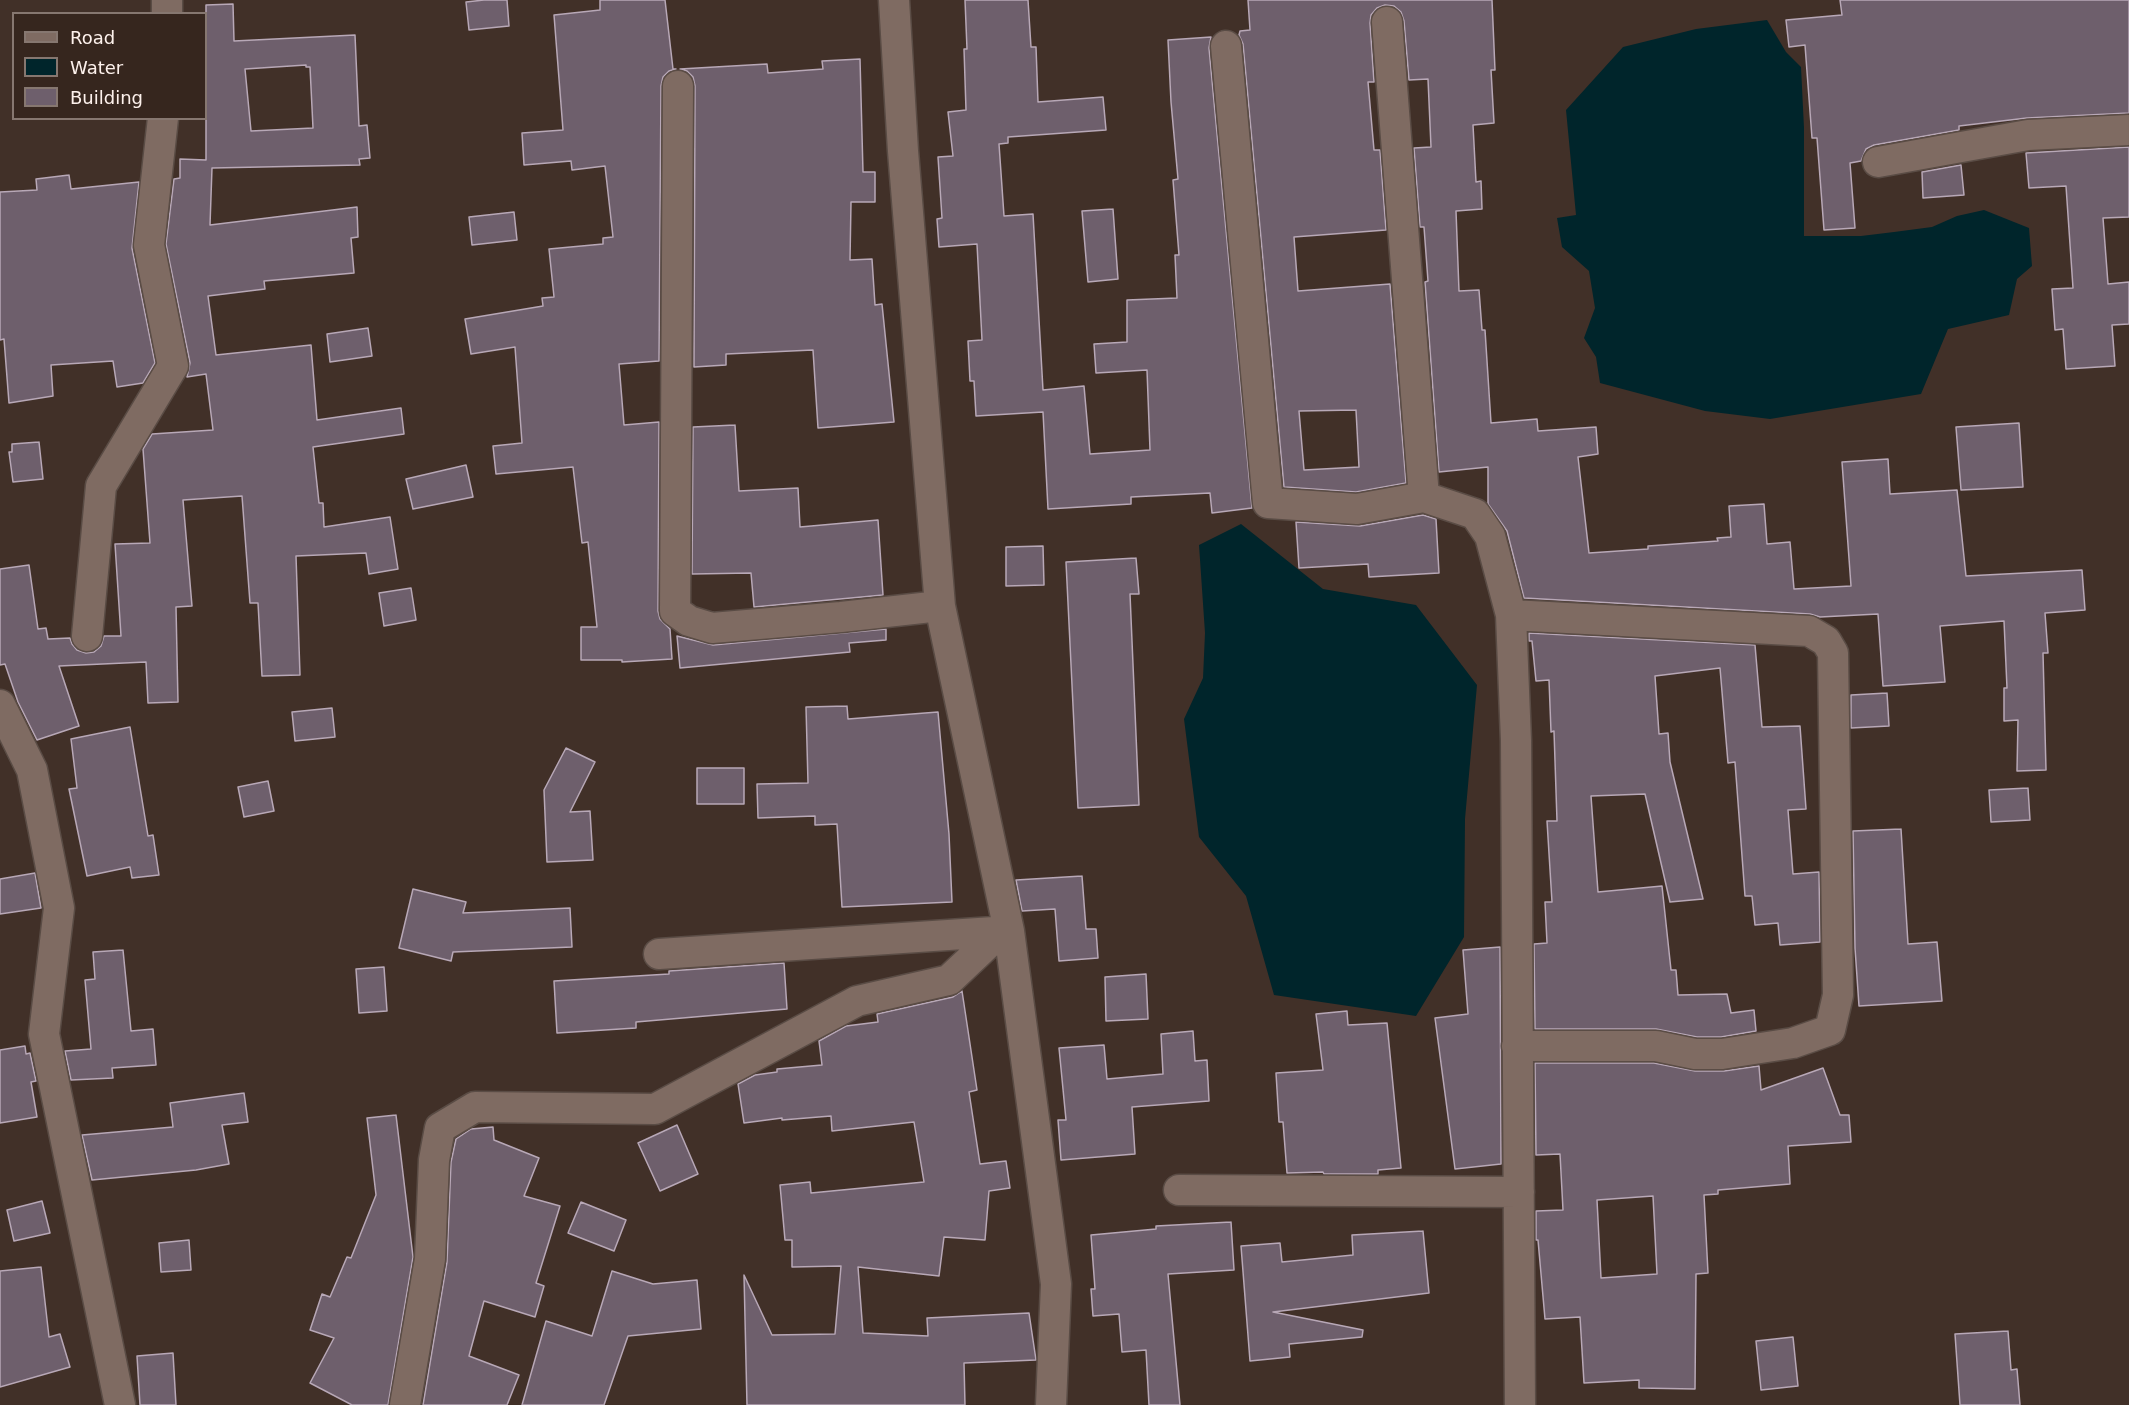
<!DOCTYPE html>
<style>
body{margin:0}
#map{position:relative;width:2129px;height:1405px;overflow:hidden;background:#413028;font-family:"DejaVu Sans",sans-serif}
canvas{display:block}
.legend{position:absolute;left:12px;top:12px;width:195px;height:108px;box-sizing:border-box;background:#36261e;border:2px solid #867770;margin:0;padding:8px 10px;list-style:none;font-size:18px;color:#fdf1ec}
.legend li{display:flex;align-items:center;gap:12px;height:30px}
.legend b{width:30px;border:2px solid #867770}
</style>
<div id="map">
<canvas width="2129" height="1405"></canvas>
<ul class="legend">
<li><b style="height:8px;background:#7f6b62"></b>Road</li>
<li><b style="height:16px;background:#00252b"></b>Water</li>
<li><b style="height:16px;background:#6e5f6c"></b>Building</li>
</ul>
</div>
<script>
const context = document.querySelector('canvas').getContext('2d');
context.lineJoin = 'round';
function fill(path, color) { context.fillStyle = color; context.fill(path, 'evenodd'); }
const poly = rows => new Path2D(rows.map(r => 'M' + r).join(''));
function trace(path, color, width, dash) { context.strokeStyle = color; context.lineWidth = width; context.lineCap = dash ? 'butt' : 'round'; context.setLineDash(dash || []); context.stroke(path); }
fill(poly([
 [1767,20,1786,52,1801,67,1804,128,1804,236,1861,236,1894,232,1932,227,1957,216,1984,210,2029,228,2032,266,2017,279,2009,315,1948,329,1921,394,1770,419,1705,411,1600,383,1596,357,1584,338,1595,308,1589,271,1562,247,1557,218,1576,215,1566,110,1623,47,1696,29],
 [1241,524,1323,589,1416,605,1477,685,1465,819,1464,937,1416,1016,1274,995,1246,896,1199,837,1184,719,1203,678,1205,633,1199,545]
]), '#00252b');
const building = poly([
 [484,0,507,0,509,26,469,30,466,2,484,0],
 [600,0,665,0,673,69,676,69,669,71,663,77,661,86,659,361,619,364,624,425,659,422,658,611,660,619,670,629,672,659,622,662,622,660,581,660,581,627,597,627,588,542,582,543,573,467,496,474,493,446,522,443,515,347,471,354,465,319,543,306,542,298,554,297,549,249,603,244,603,238,613,237,605,166,572,170,571,161,524,165,522,133,563,130,554,15,600,10,600,0],
 [965,0,1028,0,1031,47,1036,47,1038,102,1103,97,1106,130,1008,137,1008,143,999,144,1004,216,1033,214,1043,390,1084,386,1090,454,1150,450,1147,370,1096,373,1094,344,1127,342,1127,300,1177,298,1175,255,1179,255,1173,180,1178,179,1171,102,1168,40,1211,37,1209,48,1252,508,1212,513,1210,493,1131,497,1131,504,1048,509,1043,412,976,416,974,381,970,381,968,341,982,340,977,244,939,247,937,219,942,218,938,157,953,156,948,112,966,110,964,49,967,49,965,0],
 [1248,0,1492,0,1495,70,1491,70,1494,123,1473,125,1476,182,1481,181,1482,209,1456,211,1459,291,1479,290,1482,330,1485,330,1491,423,1537,419,1538,431,1596,427,1598,454,1578,457,1589,553,1648,549,1648,546,1718,541,1717,538,1731,537,1729,506,1764,504,1767,544,1790,542,1794,589,1851,586,1842,462,1888,459,1890,494,1957,490,1966,576,2082,570,2085,610,2045,613,2048,653,2043,653,2046,770,2017,771,2018,720,2004,721,2004,688,2007,688,2004,621,1940,626,1945,682,1883,686,1878,614,1820,617,1810,614,1524,598,1507,531,1488,504,1488,467,1439,472,1425,282,1428,281,1424,227,1420,227,1414,148,1431,147,1428,79,1409,80,1404,21,1401,12,1394,6,1385,5,1377,8,1371,15,1370,23,1374,82,1368,82,1374,150,1380,150,1386,230,1294,237,1298,291,1390,284,1406,483,1356,492,1284,487,1243,44,1239,35,1240,31,1250,30,1248,0],
 [1356,410,1359,467,1304,470,1299,411,1356,410],
 [1840,0,2129,0,2129,113,2027,118,1959,126,1959,130,1874,145,1866,149,1861,161,1850,163,1855,228,1824,230,1817,138,1812,138,1805,45,1789,47,1786,20,1842,15,1840,0],
 [233,4,234,41,355,35,359,126,367,125,370,158,359,159,360,165,212,168,210,225,357,207,358,237,351,238,354,273,264,281,265,289,208,296,216,355,311,345,317,420,401,408,404,434,313,447,319,503,323,503,324,527,390,517,398,569,369,574,366,553,296,556,300,675,262,676,258,603,250,603,242,496,183,500,192,606,176,607,178,702,148,703,146,662,59,666,79,726,37,740,18,702,5,664,0,665,0,569,29,565,38,629,46,628,48,639,70,638,72,644,77,650,86,653,94,652,101,646,104,636,121,636,115,544,150,543,143,449,152,434,213,430,206,374,187,377,190,363,166,244,174,179,180,178,180,159,206,160,206,5,233,4],
 [306,65,306,67,310,67,313,128,251,131,245,69,306,65],
 [860,59,863,172,875,172,875,202,851,202,850,260,872,259,875,305,882,304,894,422,818,428,813,350,726,354,726,365,694,367,695,86,693,77,687,71,680,69,767,64,768,73,823,69,822,61,860,59],
 [2129,147,2129,217,2103,218,2108,284,2129,282,2129,324,2112,325,2115,366,2066,369,2063,329,2055,330,2052,289,2073,288,2066,186,2029,188,2026,153,2129,147],
 [1961,165,1964,195,1923,198,1922,172,1961,165],
 [69,175,71,189,139,182,132,248,155,363,143,383,117,387,113,361,51,365,53,396,9,403,4,339,0,340,0,192,37,190,36,179,69,175],
 [1113,209,1118,279,1088,282,1082,211,1113,209],
 [514,212,517,240,472,245,469,217,514,212],
 [368,328,372,356,330,362,327,334,368,328],
 [2019,423,2023,487,1961,490,1956,427,2019,423],
 [735,425,739,491,798,488,800,527,878,520,883,595,754,607,751,573,692,574,693,427,735,425],
 [39,442,43,479,13,482,9,452,12,452,12,444,39,442],
 [466,465,473,497,413,509,406,479,466,465],
 [1423,515,1436,519,1439,573,1369,577,1368,564,1299,568,1296,522,1360,526,1423,515],
 [1043,546,1044,585,1006,586,1006,547,1043,546],
 [1136,558,1139,594,1130,594,1139,805,1078,808,1066,562,1136,558],
 [411,588,416,620,384,626,379,593,411,588],
 [886,629,886,640,849,643,850,652,680,668,677,636,713,645,886,629],
 [1529,633,1755,645,1762,727,1800,726,1806,809,1788,810,1793,874,1819,872,1820,942,1780,945,1778,923,1755,925,1752,896,1745,896,1735,762,1728,763,1720,668,1655,676,1659,734,1668,733,1670,762,1703,899,1670,902,1645,794,1591,796,1598,892,1662,886,1671,970,1676,970,1678,995,1727,994,1731,1013,1754,1010,1756,1031,1721,1037,1697,1037,1656,1029,1535,1029,1534,944,1547,943,1545,902,1552,902,1547,821,1557,821,1554,731,1551,732,1549,680,1536,681,1532,641,1529,641,1529,633],
 [1887,693,1889,726,1851,728,1851,695,1887,693],
 [847,706,848,719,938,712,949,834,952,902,842,907,837,824,815,825,815,816,758,818,757,784,808,783,806,707,847,706],
 [332,708,335,737,295,741,292,712,332,708],
 [130,727,148,836,153,835,159,875,132,878,130,867,87,876,69,789,77,788,71,739,130,727],
 [566,748,595,762,570,812,590,811,593,860,547,862,544,790,566,748],
 [697,768,744,768,744,804,697,804,697,768],
 [268,781,274,811,244,817,238,787,268,781],
 [2028,788,2030,820,1991,822,1989,790,2028,788],
 [1901,829,1908,944,1937,942,1942,1001,1859,1006,1855,948,1853,831,1901,829],
 [35,873,41,908,0,914,0,879,35,873],
 [1082,876,1086,929,1096,929,1098,958,1059,961,1055,909,1022,911,1016,880,1082,876],
 [413,889,466,902,463,913,570,908,572,947,453,952,451,961,399,948,413,889],
 [1500,947,1501,1164,1455,1169,1435,1018,1468,1014,1463,950,1500,947],
 [123,950,131,1031,153,1029,156,1065,112,1068,113,1078,71,1080,65,1051,91,1049,85,980,95,979,93,952,123,950],
 [784,963,787,1009,636,1022,636,1028,557,1033,554,981,669,974,669,971,784,963],
 [384,967,387,1011,359,1013,356,969,384,967],
 [1146,974,1148,1019,1106,1021,1105,977,1146,974],
 [962,991,977,1090,969,1092,980,1164,1006,1161,1010,1188,989,1191,985,1240,944,1237,939,1276,858,1267,863,1333,928,1336,927,1318,1029,1313,1036,1360,964,1363,965,1405,747,1405,744,1275,772,1335,835,1334,841,1266,792,1267,792,1240,785,1240,780,1185,810,1182,811,1193,924,1182,914,1122,832,1131,831,1116,782,1120,782,1118,744,1123,738,1084,755,1075,777,1072,777,1069,822,1065,819,1041,846,1026,878,1022,877,1014,953,997,962,991],
 [1347,1011,1348,1025,1387,1023,1401,1168,1378,1170,1378,1174,1324,1174,1323,1172,1287,1173,1283,1122,1279,1122,1276,1073,1323,1070,1316,1014,1347,1011],
 [1193,1031,1195,1061,1207,1060,1209,1101,1132,1107,1135,1154,1061,1160,1058,1120,1066,1120,1059,1048,1104,1045,1107,1079,1163,1074,1161,1034,1193,1031],
 [25,1046,26,1054,30,1053,36,1081,31,1082,37,1117,0,1123,0,1050,25,1046],
 [1535,1063,1654,1063,1695,1071,1724,1071,1759,1066,1761,1090,1823,1068,1840,1115,1849,1115,1851,1142,1788,1146,1790,1184,1718,1190,1718,1194,1704,1195,1708,1273,1696,1274,1695,1389,1639,1388,1639,1380,1584,1383,1580,1317,1545,1319,1538,1240,1536,1240,1536,1211,1563,1210,1560,1154,1536,1155,1535,1063],
 [1653,1196,1657,1274,1601,1278,1597,1200,1653,1196],
 [244,1093,248,1122,222,1125,229,1164,196,1170,92,1180,82,1135,173,1127,170,1103,244,1093],
 [396,1115,413,1257,388,1405,352,1405,310,1383,334,1338,310,1330,322,1294,330,1297,347,1257,351,1258,376,1195,367,1118,396,1115],
 [677,1125,698,1174,660,1191,638,1143,677,1125],
 [493,1127,494,1140,539,1158,524,1196,560,1206,536,1283,544,1286,535,1317,484,1301,469,1356,519,1375,507,1405,423,1405,447,1262,451,1162,456,1139,471,1129,493,1127],
 [42,1201,50,1233,14,1241,7,1210,42,1201],
 [581,1202,626,1220,614,1251,568,1233,581,1202],
 [1231,1222,1234,1270,1168,1274,1180,1405,1149,1405,1146,1350,1122,1352,1119,1314,1093,1316,1091,1289,1095,1289,1091,1235,1156,1229,1156,1226,1231,1222],
 [1423,1231,1429,1293,1273,1312,1363,1330,1362,1337,1289,1344,1290,1357,1250,1361,1241,1246,1280,1243,1282,1262,1353,1255,1352,1235,1423,1231],
 [189,1240,191,1270,161,1272,159,1243,189,1240],
 [41,1267,49,1337,60,1334,70,1367,0,1387,0,1271,41,1267],
 [612,1271,653,1284,697,1280,701,1329,628,1336,604,1405,522,1405,546,1321,592,1336,612,1271],
 [2008,1331,2011,1370,2017,1369,2020,1405,1960,1405,1955,1334,2008,1331],
 [1793,1337,1798,1386,1761,1390,1756,1341,1793,1337],
 [173,1353,176,1405,140,1405,137,1356,173,1353]
]);
fill(building, '#6e5f6c');
trace(building, '#b8a8b7', 1.5);
const minor = poly([
 [894,0,903,151,940,606,1009,931,1056,1284,1051,1405],
 [167,14,167,0],
 [1387,22,1424,497],
 [1226,46,1268,503,1357,509,1424,497,1475,514,1490,536,1511,615,1516,741,1520,1405],
 [678,86,675,611,689,621,712,628,841,617,940,606],
 [1878,162,2028,135,2129,130],
 [1511,615,1809,631,1826,641,1833,653,1838,995,1830,1030,1793,1043,1722,1054,1695,1054,1656,1046,1517,1046],
 [87,636,101,486,173,366,149,245,163,118],
 [0,705,32,770,59,908,44,1034,120,1405],
 [659,954,1009,931],
 [1179,1190,1519,1192],
 [405,1405,430,1259,434,1160,440,1128,475,1107,655,1109,857,1001,949,980,1002,930]
]);
trace(minor, '#5a4c45', 33);
trace(minor, '#7f6b62', 30);
</script>
